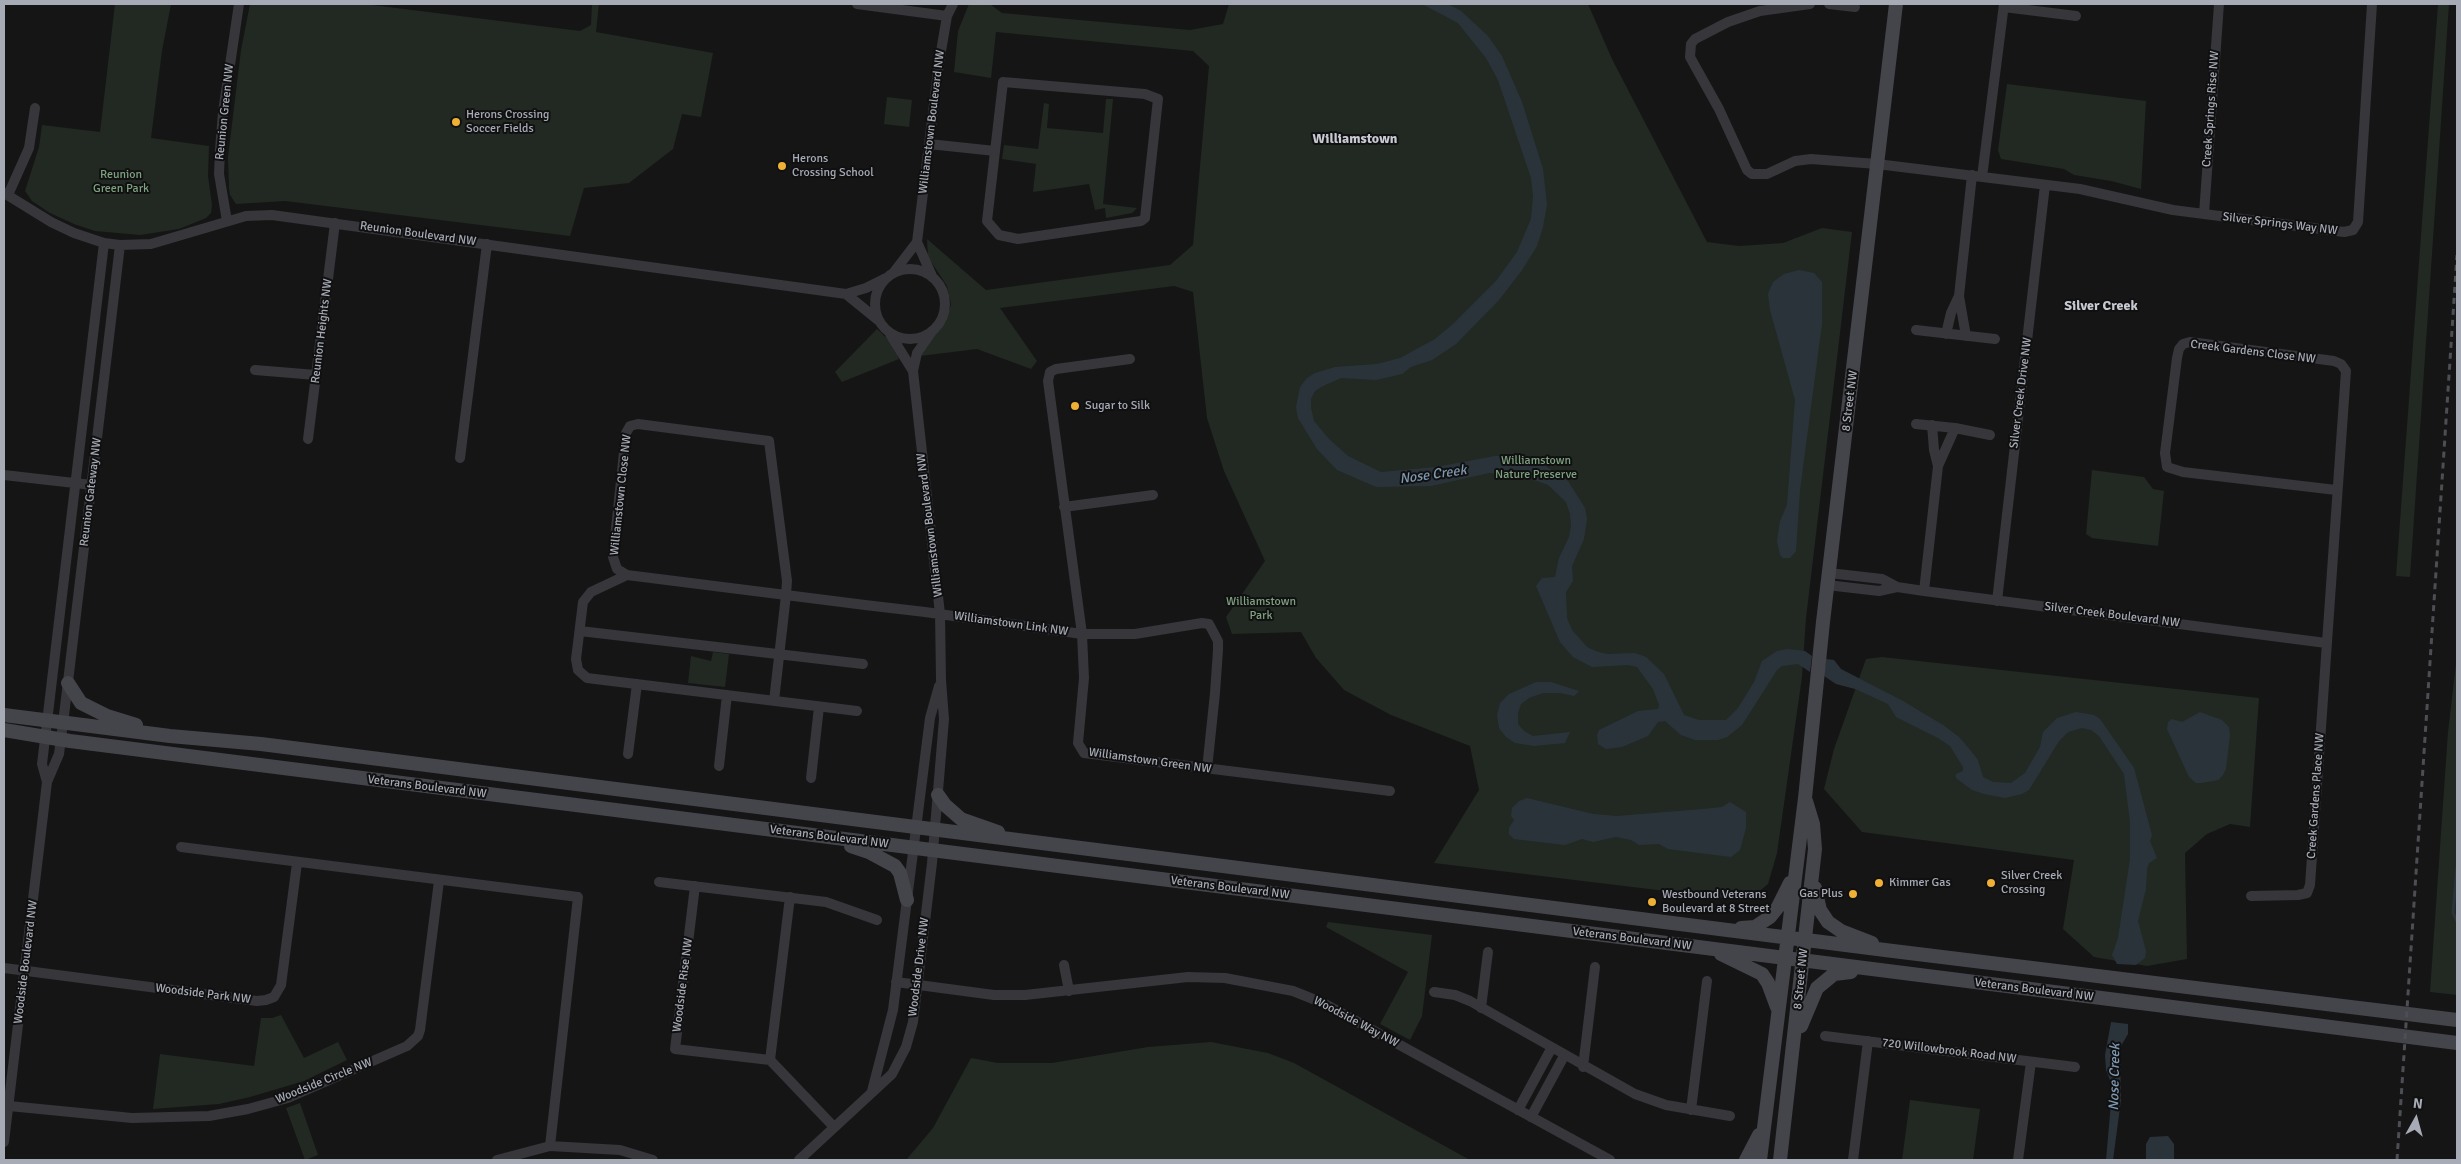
<!DOCTYPE html>
<style>
body{margin:0}
#map{position:relative;width:2461px;height:1164px;overflow:hidden;background:#151516;font-family:Signika,sans-serif}
canvas{display:block}
.frame{position:absolute;inset:0;border:5px solid #a7abb6;pointer-events:none}
.north{position:absolute;left:2391px;top:1094px;width:50px;height:50px;-webkit-text-stroke:4px #101011;paint-order:stroke;rotate:7deg;font-size:14px;font-weight:700;line-height:20px;text-align:center;color:#a7abb6}
.north::after{content:'';display:block;margin:auto;width:18px;height:22px;background:#a7abb6;clip-path:polygon(50% 0,100% 100%,50% 72%,0 100%)}
</style>
<div id="map">
<canvas width="2461" height="1164"></canvas>
<div class="frame"></div>
<div class="north">N</div>
</div>
<script>
const context = document.querySelector('canvas').getContext('2d');
context.lineJoin = 'round';
function fill(path, color) { context.fillStyle = color; context.fill(path, 'evenodd'); }
const poly = rows => new Path2D(rows.map(r => 'M' + r).join(''));
function trace(path, color, width, dash) { context.strokeStyle = color; context.lineWidth = width; context.lineCap = dash ? 'butt' : 'round'; context.setLineDash(dash || []); context.stroke(path); }
function label(font, color, halo, rows, align = 'center') {
  context.font = font + ' Signika,sans-serif'; context.lineWidth = 4; context.setLineDash([]); context.textBaseline = 'middle'; context.strokeStyle = halo; context.fillStyle = color; for (const [text, x, y, turn = 0] of rows) {
    context.save(); context.translate(x, y); context.rotate((+turn || 0) * Math.PI / 180); context.textAlign = isNaN(turn) ? turn : align; if (halo) context.strokeText(text, 0, 0); context.fillText(text, 0, 0); context.restore();
  }
}
fill(poly([
 [115,4,171,4,162,51,151,138,209,146,208,176,212,205,211,213,206,218,179,229,140,235,95,231,74,224,50,213,32,201,25,191,39,147,42,125,100,132],
 [250,4,364,4,580,31,591,25,592,4,599,4,596,32,713,53,701,117,682,114,673,149,629,183,584,188,570,236,285,201,236,204,230,195,229,188,228,157,241,50],
 [969,4,990,4,1002,13,1190,30,1223,24,1229,4,1588,4,1612,59,1707,242,1739,246,1783,243,1822,228,1852,232,1806,618,1802,677,1777,853,1768,884,1756,894,1740,900,1434,863,1479,790,1470,746,1391,715,1344,690,1316,658,1301,632,1232,634,1226,617,1265,561,1224,471,1207,418,1193,292,1174,286,1000,308,1037,361,1031,369,977,349,920,356,929,341,946,321,951,304,947,286,928,257,927,239,986,290,1170,265,1193,245,1209,66,1193,51,996,32,991,78,954,72,958,31],
 [2438,4,2449,4,2410,577,2396,576],
 [2007,84,2146,101,2141,189,2111,181,2074,175,2064,169,2001,159,1998,150],
 [887,97,912,100,909,127,884,124],
 [1106,99,1113,99,1103,204,1137,208,1132,213,1106,218,1105,208,1095,210,1089,184,1033,192,1036,164,1002,159,1004,145,1038,149,1044,103,1049,104,1047,128,1103,133],
 [877,329,893,344,899,359,842,382,835,372],
 [2092,470,2144,477,2153,489,2164,491,2158,546,2092,538,2086,534],
 [713,652,729,654,725,687,688,683,691,656,711,661],
 [2457,655,2457,995,2430,992,2448,732],
 [1882,657,2259,698,2250,827,2230,824,2207,834,2185,853,2187,959,2147,966,2094,957,2063,929,2074,860,1862,832,1824,789,1834,749,1866,659],
 [1328,922,1432,935,1422,1016,1410,1040,1380,1024,1408,972,1326,927],
 [281,1015,304,1058,338,1042,347,1060,304,1081,250,1097,219,1104,153,1109,160,1054,254,1066,261,1018,272,1018],
 [1211,1042,1268,1053,1294,1063,1470,1160,906,1160,933,1128,971,1058,998,1063,1052,1063,1148,1047],
 [1910,1100,1980,1109,1973,1160,1902,1160],
 [300,1103,318,1155,305,1160,286,1108]
]), '#212922');
fill(poly([
 [1422,4,1448,4,1461,11,1488,36,1502,56,1522,102,1543,169,1547,205,1543,227,1537,246,1522,270,1499,300,1456,344,1432,360,1411,367,1402,374,1376,380,1341,378,1323,386,1315,391,1311,399,1311,408,1314,421,1329,439,1348,456,1381,472,1436,467,1495,456,1511,456,1541,463,1568,481,1585,508,1587,519,1584,539,1572,566,1573,581,1566,592,1567,618,1572,630,1587,647,1598,652,1608,654,1635,653,1646,657,1664,674,1684,715,1699,720,1726,720,1738,708,1754,682,1762,661,1777,651,1787,649,1805,651,1812,656,1810,672,1798,664,1782,666,1777,670,1742,725,1727,737,1718,740,1695,740,1681,735,1665,721,1658,722,1648,736,1622,747,1606,749,1598,744,1597,735,1599,730,1638,711,1658,709,1659,705,1653,689,1637,667,1628,665,1592,667,1573,657,1560,642,1536,586,1542,578,1555,577,1559,558,1569,537,1571,526,1570,514,1566,502,1548,485,1520,475,1489,473,1431,486,1376,487,1337,470,1317,449,1298,418,1296,407,1300,387,1307,378,1315,373,1335,367,1377,364,1400,358,1435,339,1453,324,1496,281,1517,252,1531,219,1533,196,1531,178,1498,80,1486,58,1458,23],
 [1799,270,1814,273,1822,282,1822,324,1800,490,1796,551,1790,558,1783,558,1780,555,1777,541,1780,521,1787,505,1795,400,1770,310,1768,294,1773,282,1784,274],
 [1826,659,1834,660,1841,669,1903,701,1943,725,1959,737,1971,751,1978,760,1983,777,1993,782,2011,783,2025,773,2040,747,2043,732,2057,718,2076,712,2094,715,2100,719,2134,768,2152,835,2150,841,2157,858,2149,863,2147,869,2146,889,2138,921,2146,951,2145,958,2136,965,2117,964,2112,955,2118,938,2130,859,2130,822,2124,774,2099,736,2091,730,2082,728,2068,732,2059,741,2029,790,2022,794,2005,798,1984,794,1972,790,1956,778,1956,774,1963,771,1963,767,1950,746,1938,738,1896,717,1888,704,1855,689,1836,684,1824,676],
 [1536,682,1551,682,1579,691,1574,696,1560,693,1543,693,1529,698,1521,704,1518,713,1518,724,1524,731,1533,736,1570,732,1565,743,1534,746,1515,743,1506,737,1499,728,1497,715,1500,703,1509,694],
 [2200,712,2222,720,2229,727,2230,735,2226,769,2223,775,2218,780,2202,783,2196,783,2189,777,2167,729,2168,722,2172,719,2182,722],
 [1527,798,1593,814,1617,816,1703,809,1722,807,1730,802,1746,812,1746,828,1740,850,1731,857,1668,849,1659,844,1639,845,1631,840,1616,837,1593,842,1582,839,1565,845,1514,839,1509,834,1509,828,1514,820,1511,816,1512,808,1519,801],
 [2111,1022,2128,1024,2128,1034,2121,1046,2120,1056,2121,1100,2113,1160,2106,1160,2112,1091,2110,1080,2106,1070,2105,1055],
 [2168,1136,2174,1144,2174,1160,2146,1160,2146,1144,2150,1137]
]), '#2b333a');
trace(poly([
 [2457,868,2453,913,2457,921]
]), '#2b333a', 3);
trace(poly([
 [857,4,947,16],
 [1810,4,1760,11,1728,22,1695,39,1691,44,1690,57,1719,109,1747,170,1752,174,1767,174,1795,161,1811,159,1877,164,2080,189,2173,210,2344,232,2353,230,2358,222,2372,4],
 [1829,4,1855,7],
 [2004,7,2076,16],
 [1003,82,1145,94,1158,99,1145,218,1141,221,1018,239,999,235,987,221,1003,82],
 [929,144,995,151],
 [1982,177,2004,4],
 [4,193,51,222,74,233,104,243,120,245,151,244,246,216,272,215,846,294,866,288,886,278],
 [8,195,29,148,35,108],
 [2204,214,2219,4],
 [227,221,219,174,220,150,223,112,239,4],
 '875 304a35 35 0 1 1 70 0a35 35 0 1 1-70 0Z',
 [894,272,917,242],
 [932,276,917,242,939,63,947,16,953,4],
 [846,294,878,320],
 [1959,296,1966,336],
 [1916,330,1995,339],
 [890,334,913,371],
 [1946,334,1951,313,1959,296,1972,175],
 [1130,359,1056,369,1050,372,1048,381,1082,634,1084,678,1078,743,1084,753,1390,791],
 [255,370,316,375],
 [1916,424,1955,428,1990,435],
 [1932,425,1934,450,1938,466],
 [308,439,335,223],
 [460,458,487,244],
 [4,475,92,485],
 [1064,507,1153,495],
 [1829,573,1882,579,1897,587,1924,591,2326,643],
 [627,575,591,592,583,602,576,659,578,670,587,678,857,711],
 [1827,585,1879,591,1897,587],
 [1924,591,1938,466,1955,428],
 [1997,601,2045,185],
 [580,631,863,664],
 [774,701,786,595,787,581,769,441,638,424,630,426,626,433,613,557,617,569,627,575,786,595,865,605,925,612,1082,634,1135,634,1202,623,1209,624,1218,641,1218,650,1215,693,1207,769],
 [628,754,637,684],
 [719,766,727,695],
 [811,778,819,707],
 [47,782,42,764,104,243],
 [181,847,578,897,550,1146],
 [659,882,826,902,877,920],
 [695,886,675,1049,770,1060,834,1127],
 [2251,896,2298,895,2307,893,2310,885,2346,371,2341,364,2334,361,2190,342,2183,344,2179,349,2177,358,2165,453,2167,467,2183,472,2336,490],
 [1064,965,1069,991],
 [4,968,257,1001,266,1000,274,997,281,985,297,863],
 [896,982,994,995,1025,995,1188,977,1225,978,1293,991,1323,1003,1610,1160],
 [1434,992,1455,995,1470,1001,1635,1094,1666,1105,1730,1116],
 [1481,1008,1488,952],
 [1825,1036,2075,1067],
 [770,1060,790,897],
 [1583,1067,1595,967],
 [872,1091,893,1010,930,718,939,686],
 [9,1106,132,1118,209,1116,248,1109,288,1098,407,1046,418,1036,420,1030,439,881],
 [1518,1110,1551,1049],
 [1691,1110,1707,981],
 [1531,1117,1564,1056],
 [4,1142,47,782,59,754,65,707,120,245],
 [497,1160,550,1146,620,1150,653,1160],
 [799,1160,892,1074,906,1047,913,1022,932,863,944,719,941,680,940,614,913,371,917,353,931,333],
 [1853,1160,1868,1041],
 [2018,1160,2031,1062]
]), '#36363b', 10);
trace(poly([
 [68,683,81,703,107,716,136,725],
 [4,715,170,736,261,744,1893,951,2457,1020],
 [4,730,70,741,2457,1043],
 [938,795,945,805,961,819,998,832],
 [851,846,869,852,895,866,900,873,907,900],
 [1815,888,1820,910,1828,922,1841,931,1872,943],
 [1741,928,1755,927,1770,917,1778,907,1790,883],
 [1721,954,1762,974,1768,983,1777,1007],
 [1801,1026,1817,988,1834,974,1851,972],
 [1746,1160,1759,1135],
 [1760,1160,1805,798,1823,622,1896,4],
 [1780,1160,1815,849,1813,824,1806,801]
]), '#44454b', 14);
trace(poly([
 [2397,1160,2457,255]
]), '#4d4e54', 3, [6, 5]);
for (const [x, y, r, color] of [
 [456,122,5,"#eeb135"],
 [782,166,5,"#eeb135"],
 [1075,406,5,"#eeb135"],
 [1879,883,5,"#eeb135"],
 [1991,883,5,"#eeb135"],
 [1853,894,5,"#eeb135"],
 [1652,902,5,"#eeb135"]
]) { const dot = new Path2D(); dot.arc(x, y, r, 0, 2 * Math.PI); context.fillStyle = color; context.fill(dot); trace(dot, '#101011', 2); }
label('12px', '#a7abb6', '#101011', [
 ["Creek Springs Rise NW",2211,109,-86],
 ["Reunion Green NW",225,112,-84],
 ["Williamstown Boulevard NW",932,122,-83],
 ["Silver Springs Way NW",2280,224,7],
 ["Reunion Boulevard NW",418,234,8],
 ["Reunion Heights NW",322,331,-83],
 ["Creek Gardens Close NW",2253,352,7],
 ["Silver Creek Drive NW",2021,393,-83],
 ["8 Street NW",1850,401,-83],
 ["Reunion Gateway NW",91,492,-83],
 ["Williamstown Close NW",621,495,-84],
 ["Williamstown Boulevard NW",930,525,-97],
 ["Silver Creek Boulevard NW",2112,615,7],
 ["Williamstown Link NW",1011,624,8],
 ["Williamstown Green NW",1150,761,8],
 ["Veterans Boulevard NW",427,787,7],
 ["Creek Gardens Place NW",2316,796,-86],
 ["Veterans Boulevard NW",829,837,7],
 ["Veterans Boulevard NW",1230,888,7],
 ["Veterans Boulevard NW",1632,939,7],
 ["Woodside Boulevard NW",26,962,-83],
 ["Woodside Drive NW",919,967,-83],
 ["8 Street NW",1801,979,-84],
 ["Woodside Rise NW",683,985,-83],
 ["Veterans Boulevard NW",2034,990,7],
 ["Woodside Park NW",203,994,7],
 ["Woodside Way NW",1356,1022,28],
 ["720 Willowbrook Road NW",1949,1051,7],
 ["Woodside Circle NW",324,1081,-22]
]);
label('12px', '#a7abb6', '#101011', [
 ["Herons Crossing",466,115],
 ["Soccer Fields",466,129],
 ["Herons",792,159],
 ["Crossing School",792,173],
 ["Sugar to Silk",1085,406],
 ["Silver Creek",2001,876],
 ["Crossing",2001,890],
 ["Kimmer Gas",1889,883],
 ["Gas Plus",1843,894,"right"],
 ["Westbound Veterans",1662,895],
 ["Boulevard at 8 Street",1662,909]
], 'left');
label('12px', '#7ea180', '#101011', [
 ["Reunion",121,175],
 ["Green Park",121,189],
 ["Williamstown",1536,461],
 ["Nature Preserve",1536,475],
 ["Williamstown",1261,602],
 ["Park",1261,616]
]);
label('bold 14px', '#c7cad2', '#101011', [
 ["Williamstown",1355,139],
 ["Silver Creek",2101,306]
]);
label('italic 14px', '#7e99b1', '#101011', [
 ["Nose Creek",1433,475,-8],
 ["Nose Creek",2115,1077,-89]
]);
</script>
